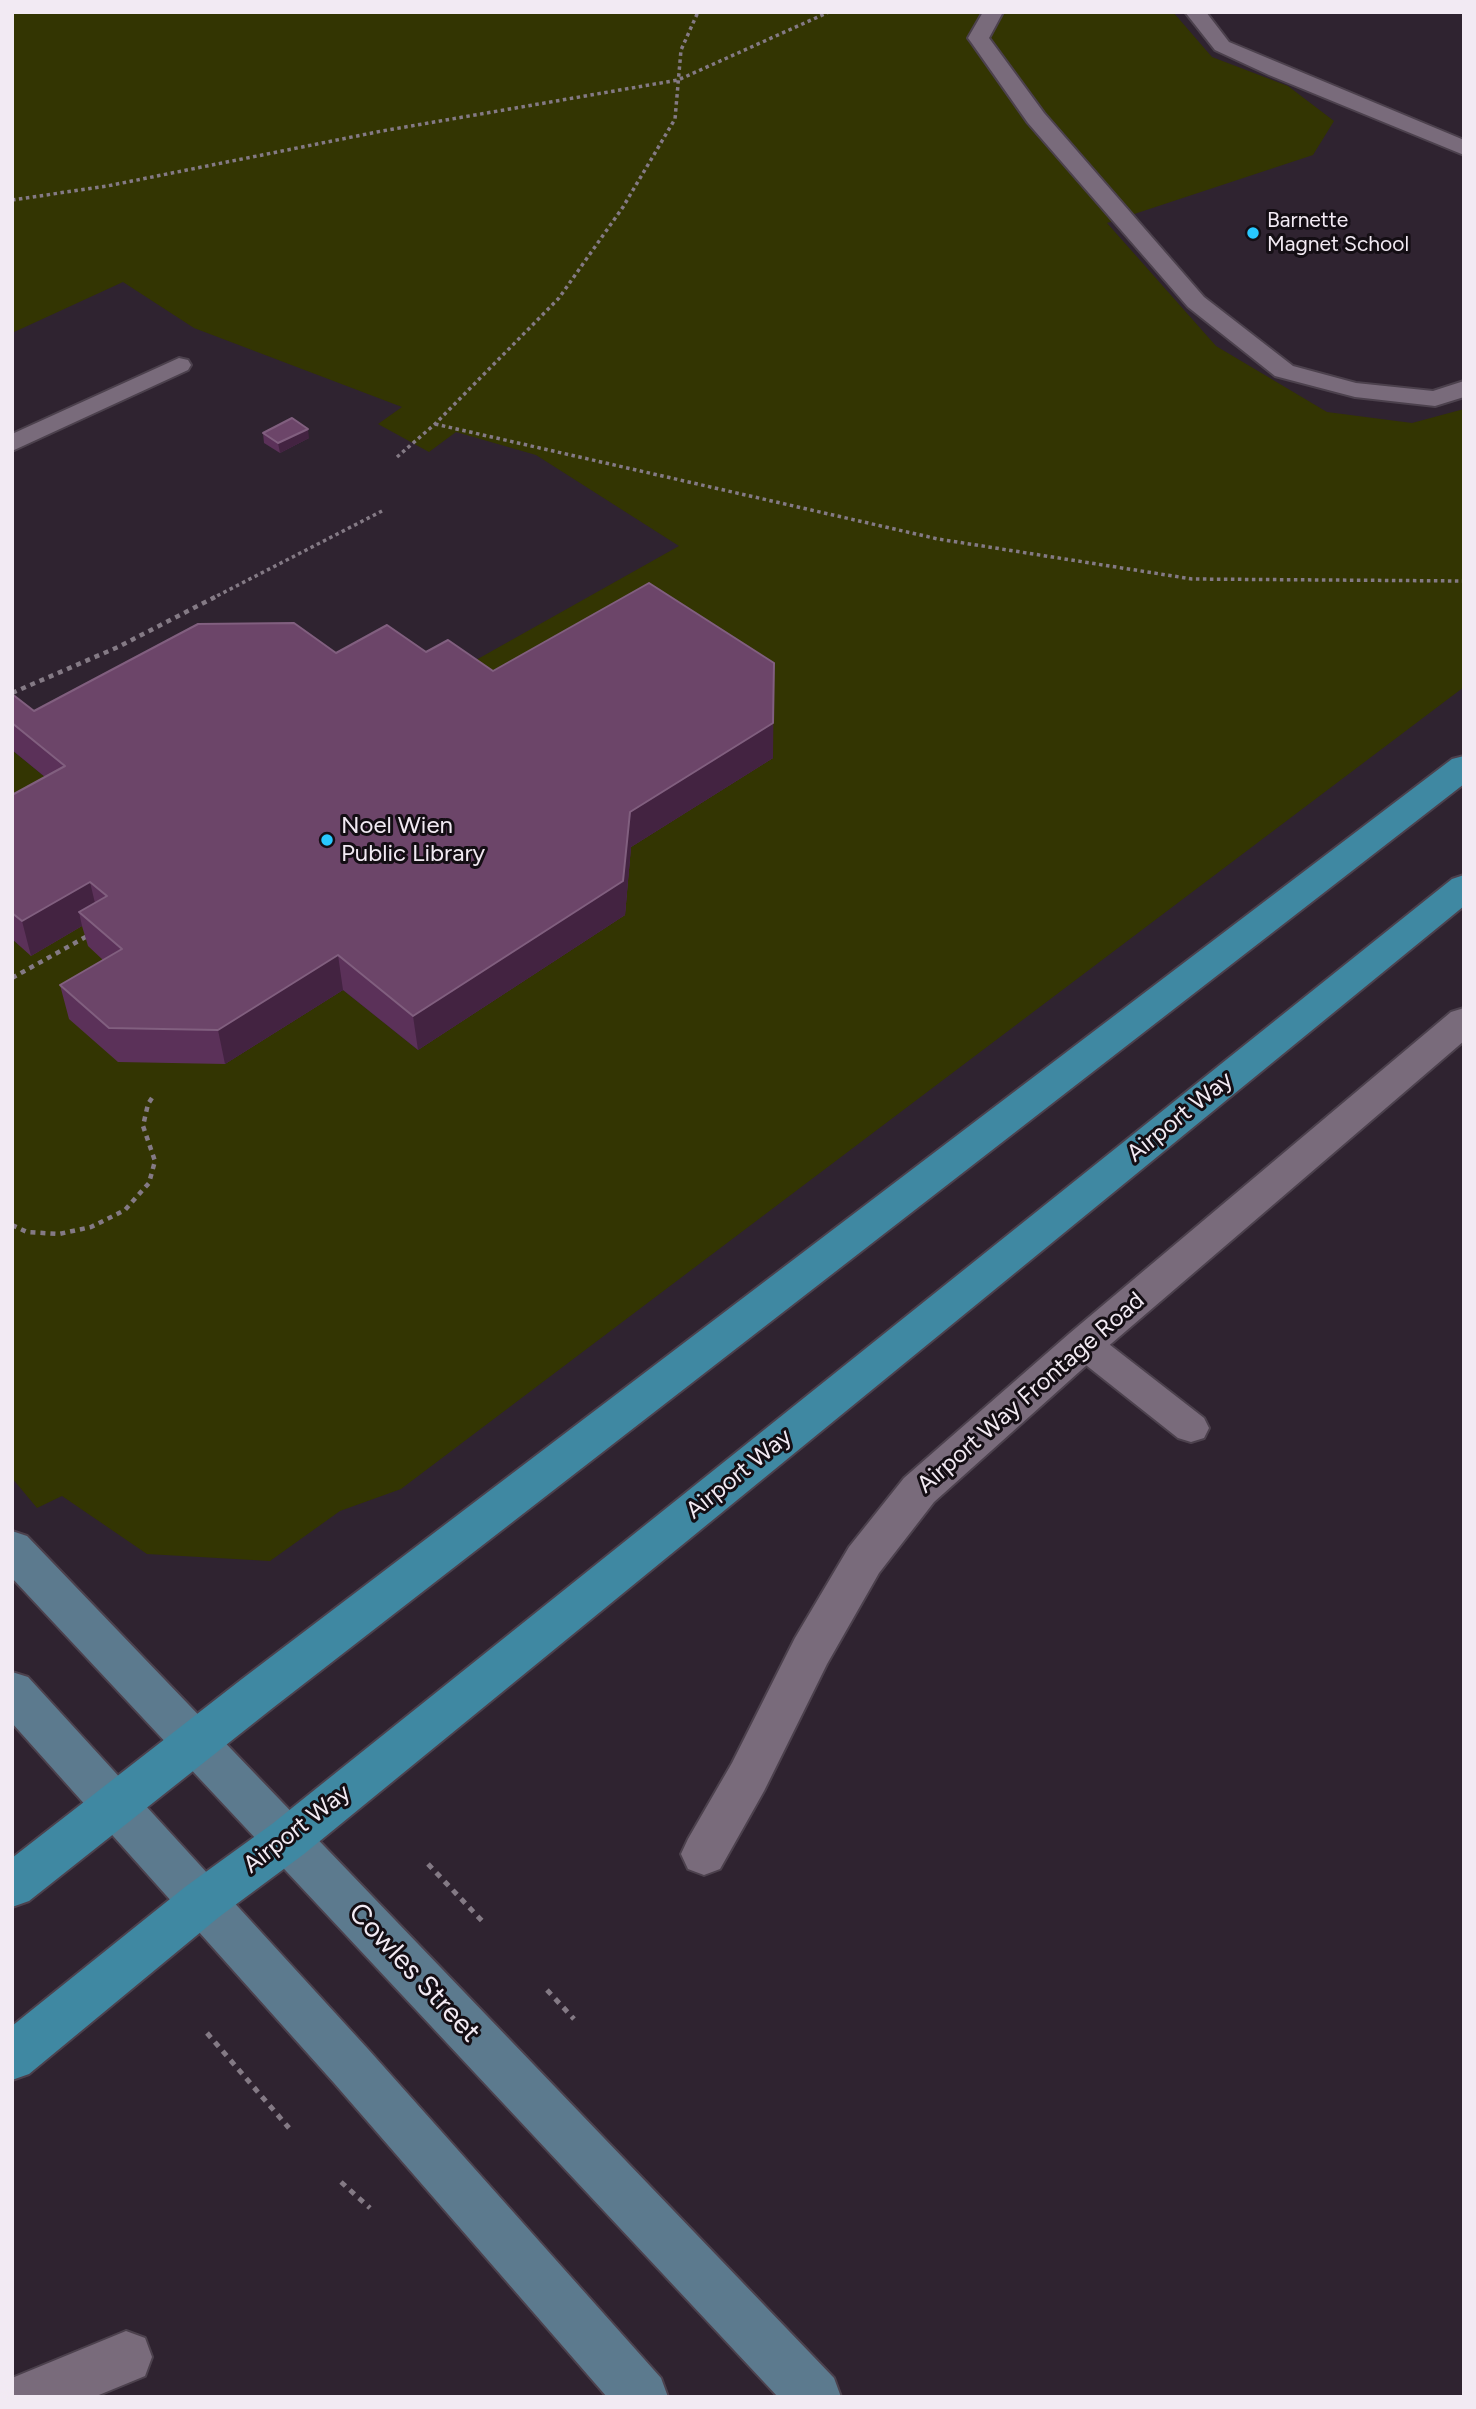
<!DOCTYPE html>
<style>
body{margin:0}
#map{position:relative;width:1476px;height:2409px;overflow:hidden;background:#2f2330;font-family:Figtree,sans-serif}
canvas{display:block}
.frame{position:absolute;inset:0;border:14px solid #f2eaf3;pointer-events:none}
</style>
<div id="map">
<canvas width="1476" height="2409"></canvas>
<div class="frame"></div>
</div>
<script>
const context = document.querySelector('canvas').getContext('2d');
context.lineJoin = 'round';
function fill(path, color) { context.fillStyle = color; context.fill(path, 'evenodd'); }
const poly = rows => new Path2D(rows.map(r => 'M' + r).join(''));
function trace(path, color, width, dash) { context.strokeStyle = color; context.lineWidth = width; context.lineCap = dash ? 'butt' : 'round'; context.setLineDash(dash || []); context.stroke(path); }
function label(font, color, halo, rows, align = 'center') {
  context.font = font + ' Figtree,sans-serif'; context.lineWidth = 6; context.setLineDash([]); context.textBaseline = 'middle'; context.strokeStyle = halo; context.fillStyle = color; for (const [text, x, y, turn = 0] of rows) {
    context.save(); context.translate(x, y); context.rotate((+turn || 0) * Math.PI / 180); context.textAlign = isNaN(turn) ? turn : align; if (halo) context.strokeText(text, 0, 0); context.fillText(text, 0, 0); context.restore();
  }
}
fill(poly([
 [12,12,1173,12,1212,57,1288,86,1334,121,1313,155,1107,223,1216,346,1327,412,1412,423,1464,409,1464,687,401,1489,340,1511,270,1561,147,1554,62,1496,37,1508,12,1478,12,939,31,955,98,916,225,1064,343,990,418,1050,625,915,631,847,773,758,496,706,451,674,679,546,536,455,456,432,429,452,378,424,402,407,194,328,123,282,12,333],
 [12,750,73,800,12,834]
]), '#333502');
const service = poly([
 [983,12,1003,12,989,38,1044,113,1204,297,1293,366,1356,383,1433,391,1464,381,1464,397,1435,406,1355,397,1275,376,1188,307,1028,123,971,42,968,38,983,12],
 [1185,12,1206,12,1229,42,1464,140,1464,155,1269,75,1215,50,1185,12],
 [179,358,188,360,191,365,188,370,12,451,12,434,179,358],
 [1084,1330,1096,1334,1204,1418,1209,1428,1204,1438,1191,1442,1178,1438,1072,1354,1067,1344,1072,1334,1084,1330]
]);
const minor = poly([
 [1464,1008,1464,1041,1098,1355,934,1502,879,1573,827,1664,764,1791,720,1869,704,1875,688,1869,681,1854,688,1839,732,1763,795,1638,849,1547,904,1478,1070,1333,1451,1012,1464,1008],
 [126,2331,145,2338,152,2357,145,2376,94,2397,12,2397,12,2378,126,2331]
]);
const secondary = poly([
 [12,1531,27,1536,834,2378,841,2397,778,2397,12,1578,12,1531],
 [12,1672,28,1677,368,2049,661,2378,668,2397,607,2397,334,2083,12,1723,12,1672]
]);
const primary = poly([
 [1464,756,1464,784,274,1707,29,1901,12,1907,12,1858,242,1679,1452,759,1464,756],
 [1464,875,1464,906,304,1854,219,1917,29,2074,12,2080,12,2026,185,1887,272,1824,1452,879,1464,875]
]);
trace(service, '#4c414d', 4);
trace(minor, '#4c414d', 4);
trace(secondary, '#4c414d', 4);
trace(primary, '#4c414d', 4);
trace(poly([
 [12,200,107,186,382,131,678,80,829,12],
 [435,424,938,539,1192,579,1464,581],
 [397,457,435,424,559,298,623,207,675,119,681,50,698,12],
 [211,599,382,511]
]), '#847a85', 3.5, [3.5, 3.5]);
trace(poly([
 [12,693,118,647,215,597],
 [12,978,91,934],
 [12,1225,27,1232,59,1234,91,1227,125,1210,149,1183,155,1161,143,1126,148,1104,154,1095]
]), '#847a85', 4.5, [5, 5]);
trace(poly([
 [428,1864,484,1923],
 [547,1990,574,2019],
 [207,2033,289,2128],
 [341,2182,370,2208]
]), '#847a85', 5, [6, 6]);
fill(service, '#796b7b');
fill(minor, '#796b7b');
fill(secondary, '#5c7a8e');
fill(primary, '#3f88a2');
fill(poly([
 [263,433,309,438,280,453,264,443],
 [426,652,493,671,773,758,631,847,625,915,418,1050,343,990,225,1064,118,1062,69,1019,60,985,103,960,88,946,82,926,31,956,12,939,12,795,45,777,12,750,12,694,34,711,336,653]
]), '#5b3159');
fill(poly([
 [308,429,309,438,280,453,278,443],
 [774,663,773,758,631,847,625,915,418,1050,413,1016],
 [90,882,98,916,79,912,82,926,31,956,22,921],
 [338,955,343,990,225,1064,218,1030]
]), '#432341');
const building = poly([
 [292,418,308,429,278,443,263,433,292,418],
 [649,583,774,663,773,723,630,812,623,881,413,1016,338,955,218,1030,109,1028,60,985,122,949,79,912,107,896,90,882,22,921,12,913,12,795,65,766,12,723,12,694,34,711,198,624,294,623,336,653,387,625,426,652,448,640,493,671,649,583]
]);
fill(building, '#6c4569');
trace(building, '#815f7f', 2);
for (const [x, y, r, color] of [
 [1253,233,7,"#28c8ff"],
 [327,840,7,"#28c8ff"]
]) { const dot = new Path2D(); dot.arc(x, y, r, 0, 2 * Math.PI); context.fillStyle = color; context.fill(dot); trace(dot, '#140e14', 2.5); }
label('21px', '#f2eaf3', '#140e14', [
 ["Barnette",1267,221],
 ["Magnet School",1267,245]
], 'left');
label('24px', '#f2eaf3', '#140e14', [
 ["Noel Wien",341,826],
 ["Public Library",341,854]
], 'left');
label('24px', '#f2eaf3', '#140e14', [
 ["Airport Way",1180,1117,-39],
 ["Airport Way Frontage Road",1031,1393,-41],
 ["Airport Way",739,1474,-39],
 ["Airport Way",297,1829,-38]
]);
label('28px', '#f2eaf3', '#140e14', [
 ["Cowles Street",414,1973,47]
]);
</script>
